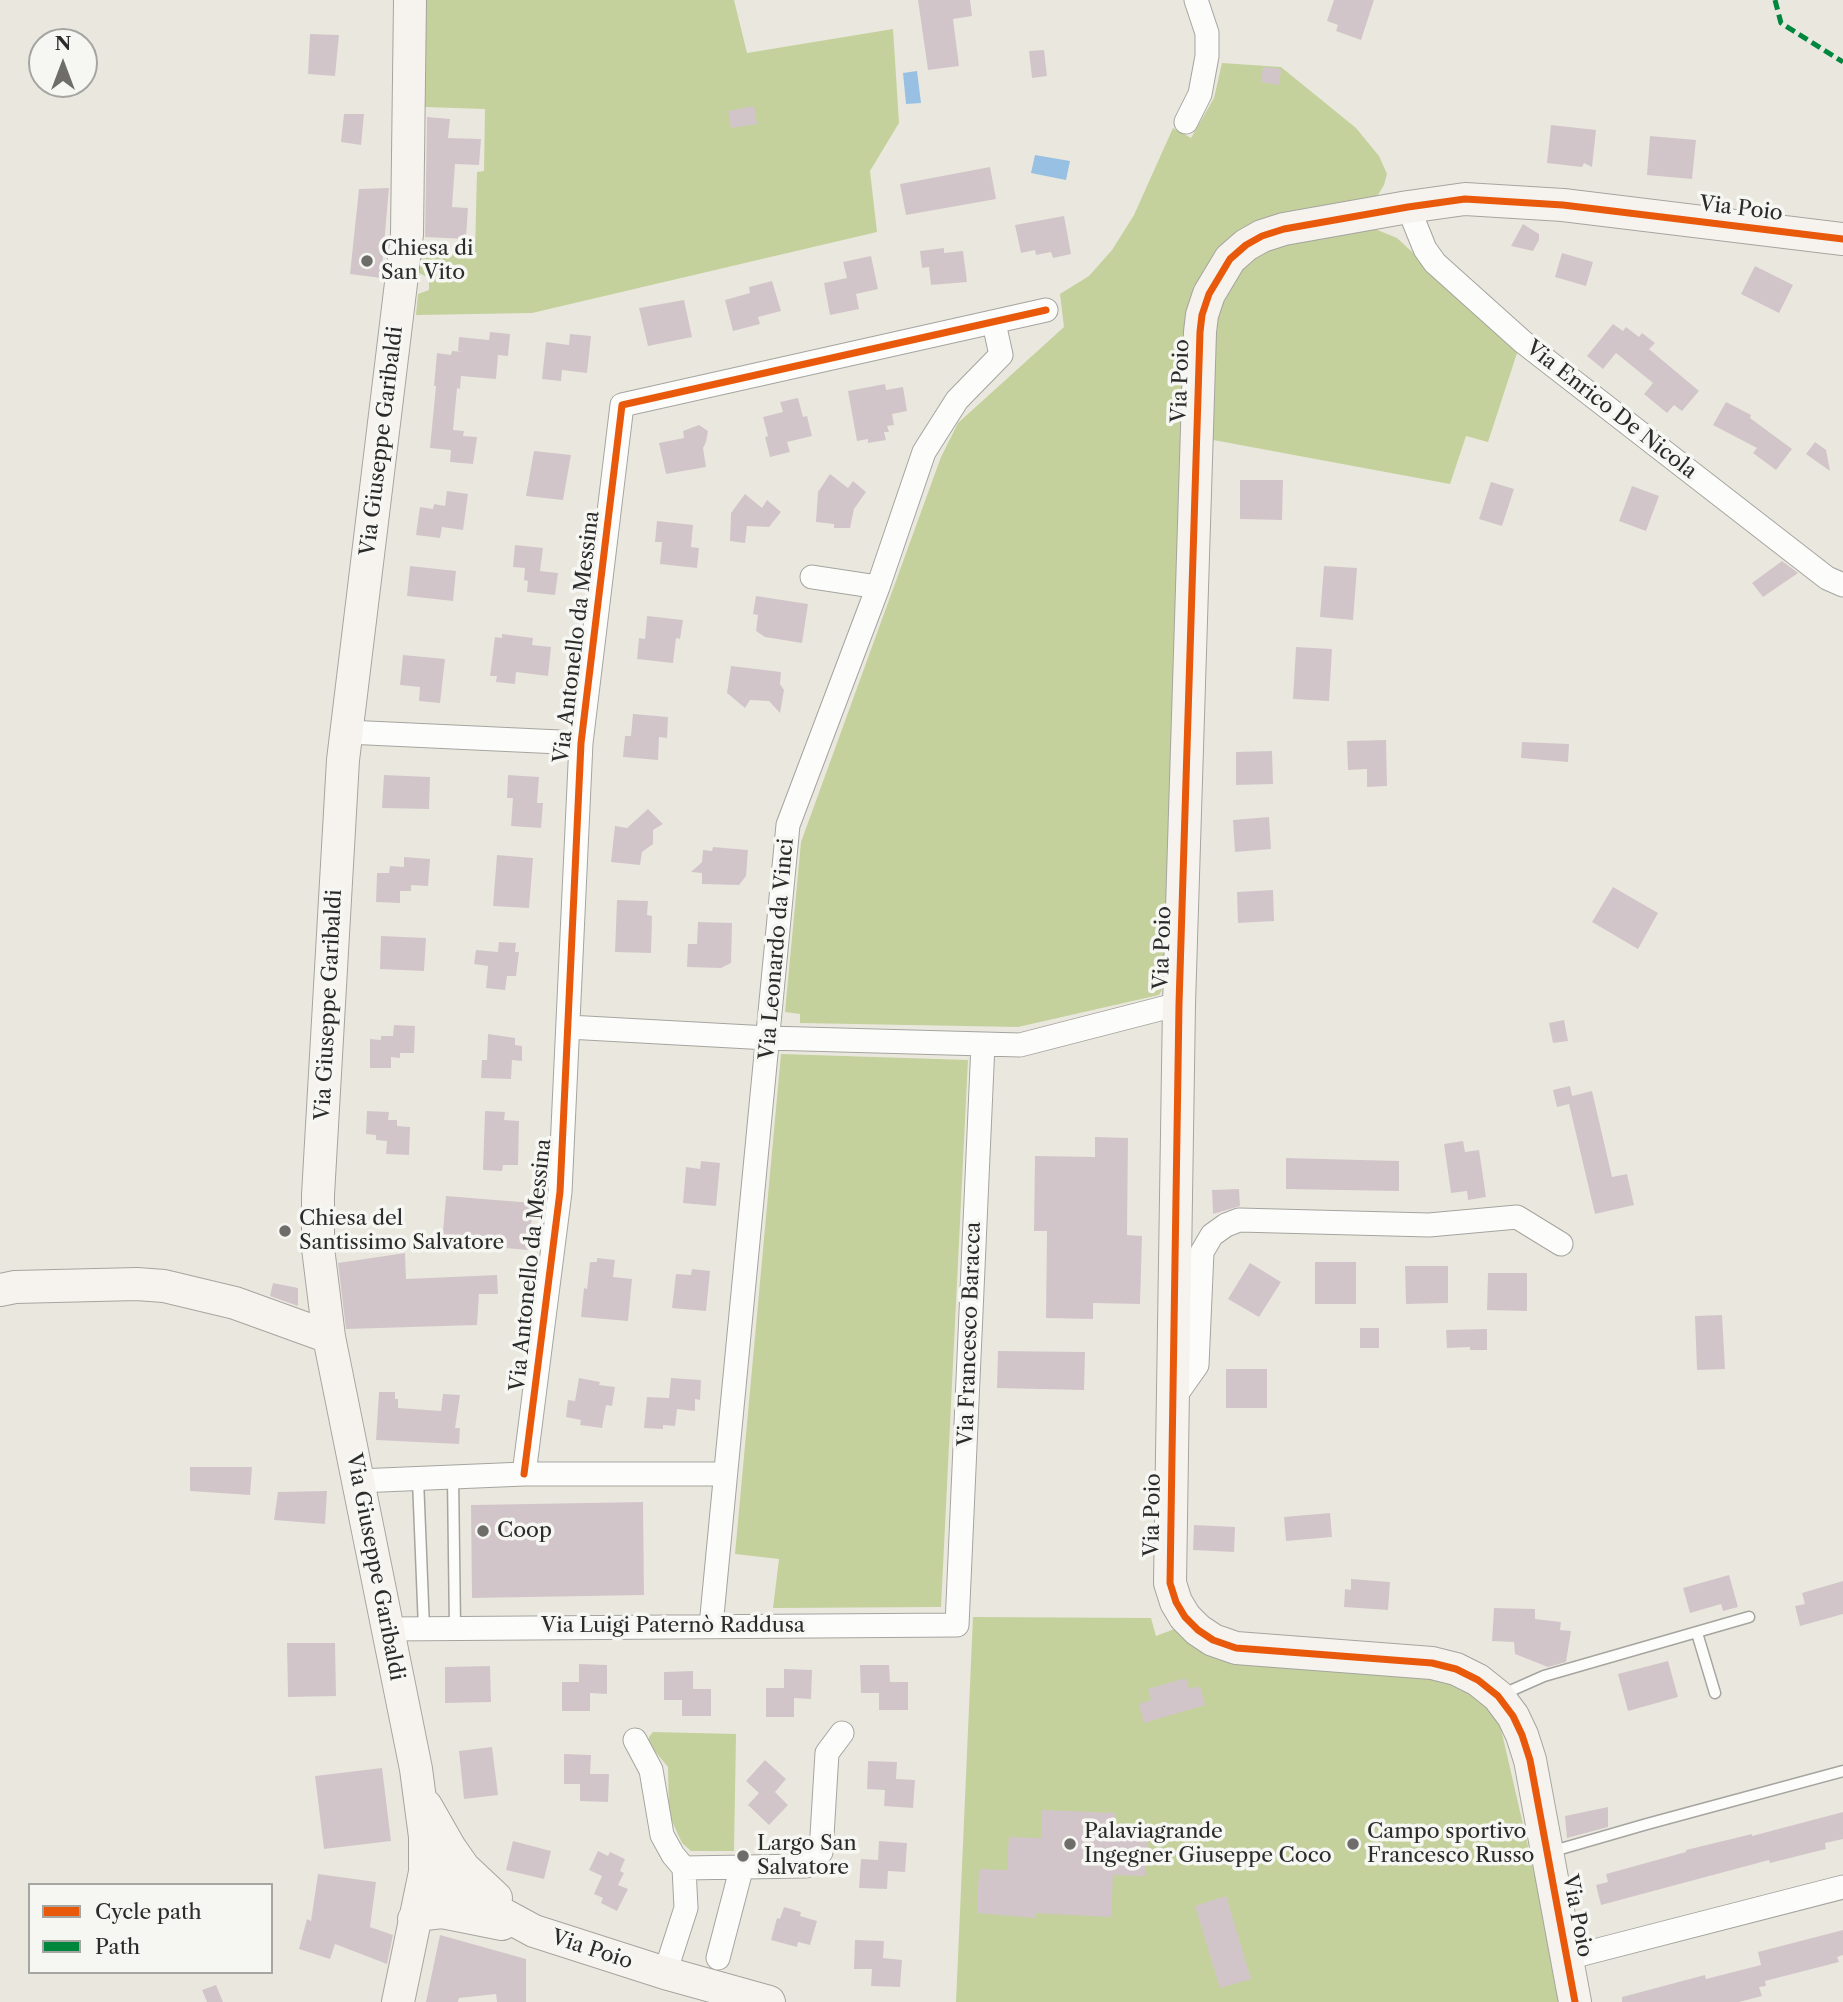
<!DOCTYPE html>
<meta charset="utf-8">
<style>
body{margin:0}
#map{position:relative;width:1843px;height:2002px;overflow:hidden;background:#eae8de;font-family:"Libre Caslon Text",serif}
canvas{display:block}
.legend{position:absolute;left:28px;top:1883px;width:245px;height:91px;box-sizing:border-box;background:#f6f6f2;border:2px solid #a5a5a2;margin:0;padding:9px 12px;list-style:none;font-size:21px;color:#2b2b2b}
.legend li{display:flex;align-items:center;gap:14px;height:35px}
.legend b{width:35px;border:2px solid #a5a5a2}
.north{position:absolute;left:28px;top:28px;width:70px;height:70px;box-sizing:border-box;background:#f6f6f2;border:2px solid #a5a5a2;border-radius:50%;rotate:0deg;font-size:19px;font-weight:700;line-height:28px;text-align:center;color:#2b2b2b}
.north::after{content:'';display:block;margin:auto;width:24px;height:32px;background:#6e6d6a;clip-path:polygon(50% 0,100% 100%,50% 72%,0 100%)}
</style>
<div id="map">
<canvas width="1843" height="2002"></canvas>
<ul class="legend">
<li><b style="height:9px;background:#e8590c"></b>Cycle path</li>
<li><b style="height:9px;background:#00873e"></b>Path</li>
</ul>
<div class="north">N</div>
</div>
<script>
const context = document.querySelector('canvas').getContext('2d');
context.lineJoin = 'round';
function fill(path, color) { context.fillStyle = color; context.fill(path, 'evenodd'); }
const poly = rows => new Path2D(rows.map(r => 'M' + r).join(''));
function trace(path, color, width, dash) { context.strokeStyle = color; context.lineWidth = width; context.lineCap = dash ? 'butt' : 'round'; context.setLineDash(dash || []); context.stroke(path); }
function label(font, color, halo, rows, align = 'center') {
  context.font = font + ' "Libre Caslon Text",serif'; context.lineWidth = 7; context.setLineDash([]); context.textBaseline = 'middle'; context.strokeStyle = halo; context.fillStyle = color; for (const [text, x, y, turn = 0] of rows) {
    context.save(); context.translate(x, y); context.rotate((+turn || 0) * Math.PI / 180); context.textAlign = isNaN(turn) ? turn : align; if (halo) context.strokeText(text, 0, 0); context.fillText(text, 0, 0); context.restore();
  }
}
fill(poly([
 [425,0,734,0,747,53,893,29,899,123,870,171,877,232,532,313,416,315,418,294,429,290,429,278,417,272,419,250,475,253,477,172,484,171,485,109,425,107],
 [1222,63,1281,67,1356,128,1379,156,1387,174,1384,185,1376,198,1210,268,1165,985,1159,995,1018,1027,800,1023,800,1014,785,1012,801,842,941,457,958,423,1064,327,1060,294,1089,276,1112,250,1134,215,1173,128,1191,138,1214,98],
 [1375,229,1397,238,1518,350,1488,442,1466,436,1450,484,1208,439,1210,330,1237,270,1267,247,1353,231],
 [781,1054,968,1060,941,1607,773,1608,779,1559,735,1554],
 [973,1617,1151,1618,1156,1636,1177,1628,1431,1676,1469,1687,1498,1716,1564,2002,956,2002],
 [653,1732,736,1734,734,1851,691,1851,682,1843,669,1815,668,1767,649,1744,649,1737]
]), '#c4d19c');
fill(poly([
 [917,71,921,103,906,104,903,73],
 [1035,155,1070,161,1066,180,1031,173]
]), '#97c0e3');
fill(poly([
 [918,0,970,0,972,16,953,19,959,66,928,70],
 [1334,0,1374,0,1361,40,1336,31,1338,25,1327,21],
 [310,34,339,35,335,76,308,74],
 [1044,50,1047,76,1032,78,1029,51],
 [1263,67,1281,69,1279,85,1261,82],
 [754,106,757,124,731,128,728,111],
 [344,114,364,114,361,145,341,142],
 [427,117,450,119,448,138,481,139,479,165,455,164,452,207,468,208,466,239,425,237],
 [1551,125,1596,130,1592,167,1584,163,1582,167,1547,163],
 [1650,136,1696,140,1692,179,1647,175],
 [990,167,996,199,906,215,900,184],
 [389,188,381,278,350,274,359,189],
 [1064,216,1071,254,1053,258,1051,252,1036,255,1035,250,1021,253,1015,225],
 [1523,224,1539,234,1539,240,1533,251,1511,246],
 [944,248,944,253,963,251,967,282,931,285,929,267,922,268,920,251],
 [1562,253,1593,262,1586,286,1555,277],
 [871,256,878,289,856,294,859,309,830,315,824,283,847,278,843,262],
 [1755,266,1793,285,1779,313,1741,294],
 [772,281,781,311,758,317,760,324,733,331,725,300,750,293,749,287],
 [684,300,692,337,648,346,639,308],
 [1613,324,1623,331,1626,327,1639,337,1642,333,1655,343,1649,349,1699,391,1682,411,1674,405,1667,413,1644,394,1653,383,1616,353,1603,369,1587,356],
 [490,332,510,334,508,356,498,355,496,379,461,376,460,389,457,388,453,430,464,431,463,436,477,437,473,464,450,462,451,450,430,448,436,386,434,386,437,353,451,355,452,351,464,352,458,351,459,337,489,340],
 [570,334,591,336,587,373,562,370,561,381,542,379,546,342,569,345],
 [885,384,886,390,903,387,907,411,892,414,894,425,887,426,889,432,884,432,886,440,868,443,868,439,857,441,848,391],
 [798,398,803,417,807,416,812,436,787,442,790,452,770,457,765,437,768,436,763,417,783,412,780,402],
 [1726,402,1751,415,1750,418,1792,449,1776,470,1753,453,1757,448,1713,425],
 [699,425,708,431,706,442,703,448,706,467,666,474,659,443,684,438,683,431],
 [1815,442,1826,450,1830,471,1806,454],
 [534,451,571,455,563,500,526,496],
 [830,474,848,488,853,481,866,492,854,509,850,528,834,528,834,524,816,522,818,492],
 [1240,480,1283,480,1282,520,1240,519],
 [1491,482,1514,489,1502,526,1479,519],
 [1632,486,1659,496,1646,531,1619,521],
 [447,491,468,494,463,530,442,527,440,538,416,535,420,507,433,509,434,504,445,506],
 [745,494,762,508,767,500,781,512,769,527,747,526,745,543,730,541,731,513],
 [657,521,693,525,691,547,699,548,697,568,660,564,662,542,655,542],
 [515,545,543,548,540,571,558,573,555,595,527,592,528,581,524,580,525,568,513,567],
 [1782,561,1798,573,1763,597,1752,583],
 [410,566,456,571,453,601,407,596],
 [1324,566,1357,568,1353,620,1320,617],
 [756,596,808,604,802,643,765,637,756,631,758,615,753,614],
 [647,616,683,620,680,639,676,638,673,663,637,659,639,638,645,639],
 [502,634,533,638,532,645,551,647,548,676,516,672,515,684,496,682,497,676,490,676,495,637,502,638],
 [1296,647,1332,649,1329,701,1293,699],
 [403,655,445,659,440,703,419,701,420,687,400,685],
 [731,666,781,672,780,684,784,690,780,713,769,701,750,700,745,708,727,693],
 [633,714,668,717,667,738,659,737,658,760,623,757,625,736,631,736],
 [1386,740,1387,786,1367,787,1367,769,1348,770,1347,741],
 [1522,742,1569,744,1568,762,1521,758],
 [1272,751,1273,784,1236,785,1236,752],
 [384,775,430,777,429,809,382,808],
 [508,775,539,777,537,803,543,803,541,828,511,826,513,798,507,798],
 [648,809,663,824,653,830,653,844,642,852,640,865,611,862,615,826,627,828],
 [1269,817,1271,849,1235,852,1233,820],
 [713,847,748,850,746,876,739,885,702,884,702,873,691,872,702,862,703,850,712,851],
 [497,855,533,858,529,908,493,906],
 [404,857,430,859,428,886,411,885,411,891,400,891,400,903,376,902,377,873,389,873,390,866,404,867],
 [1613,887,1658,913,1638,949,1592,922],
 [1273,890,1274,921,1238,923,1237,892],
 [617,900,648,901,647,915,652,916,651,953,615,952],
 [698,922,732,923,731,963,721,968,687,967,688,944,697,944],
 [381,936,426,938,424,971,380,969],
 [499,942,516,943,515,952,519,952,516,976,507,976,505,990,486,988,488,966,474,964,476,950,498,952],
 [1564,1020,1568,1041,1553,1043,1549,1023],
 [394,1025,415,1026,414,1053,400,1053,400,1058,391,1057,391,1068,370,1068,370,1039,381,1040,381,1036,393,1036],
 [488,1034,515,1038,515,1045,522,1046,522,1061,512,1060,511,1079,481,1078,482,1060,487,1060],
 [1570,1086,1572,1096,1592,1091,1612,1177,1627,1174,1634,1205,1595,1214,1569,1104,1557,1107,1553,1090],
 [367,1111,389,1112,388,1120,397,1120,397,1126,410,1127,409,1155,386,1154,387,1141,376,1140,376,1135,366,1134],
 [485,1111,505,1112,504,1120,519,1121,518,1165,503,1165,502,1171,483,1170],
 [1095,1137,1128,1138,1127,1235,1142,1236,1140,1304,1093,1303,1093,1319,1046,1318,1047,1231,1034,1231,1035,1156,1095,1157],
 [1463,1141,1465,1152,1479,1150,1486,1197,1468,1200,1467,1191,1451,1193,1444,1144],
 [1286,1158,1399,1161,1399,1191,1286,1189],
 [701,1161,720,1163,716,1206,683,1203,686,1167,700,1169],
 [1239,1189,1240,1206,1213,1214,1212,1190],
 [446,1196,533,1203,529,1250,442,1243],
 [405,1253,406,1279,497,1275,498,1294,479,1294,477,1325,346,1329,338,1263],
 [597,1258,615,1260,613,1277,632,1279,628,1321,581,1317,584,1288,587,1289,590,1262,597,1262],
 [1315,1262,1356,1262,1356,1304,1315,1304],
 [1250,1263,1281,1282,1259,1317,1228,1299],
 [1405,1266,1448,1266,1448,1303,1406,1304],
 [692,1269,710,1271,706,1311,672,1308,676,1274,691,1275],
 [1488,1273,1527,1273,1527,1311,1487,1310],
 [273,1283,298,1288,298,1306,270,1296],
 [1722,1315,1725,1369,1697,1370,1695,1316],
 [1360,1328,1379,1328,1379,1348,1360,1348],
 [1487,1329,1487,1350,1470,1350,1470,1347,1447,1348,1446,1330],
 [998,1351,1085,1352,1084,1390,997,1388],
 [1226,1369,1267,1369,1267,1408,1226,1408],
 [579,1378,600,1382,599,1385,615,1387,612,1406,606,1405,602,1428,580,1425,581,1420,566,1417,568,1400,575,1401],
 [671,1378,701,1380,700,1400,695,1399,695,1411,677,1409,675,1426,663,1425,663,1429,644,1428,647,1397,669,1398],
 [379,1392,395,1392,395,1399,398,1399,398,1408,441,1411,443,1394,460,1395,455,1428,460,1428,459,1444,376,1440],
 [190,1467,252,1467,250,1495,190,1491],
 [327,1491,325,1524,274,1520,278,1492],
 [643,1502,644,1595,472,1598,471,1505],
 [1330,1513,1332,1537,1286,1541,1284,1517],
 [1194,1525,1235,1527,1234,1552,1193,1550],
 [1729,1575,1738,1607,1723,1611,1721,1604,1690,1613,1683,1588],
 [1351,1579,1390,1582,1388,1610,1344,1607,1345,1589,1351,1590],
 [1843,1581,1843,1614,1800,1626,1795,1606,1805,1604,1802,1593],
 [1494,1608,1535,1609,1535,1619,1561,1622,1560,1630,1571,1631,1566,1662,1548,1667,1515,1654,1514,1642,1492,1641],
 [287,1643,335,1643,336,1696,288,1697],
 [1668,1661,1678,1697,1628,1711,1618,1674],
 [579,1664,607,1665,607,1694,590,1693,590,1711,562,1711,562,1682,579,1682],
 [860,1665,889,1665,890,1682,908,1682,908,1710,879,1710,879,1693,861,1693],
 [490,1666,491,1702,445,1703,445,1667],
 [784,1669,812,1670,811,1699,794,1698,794,1717,766,1717,766,1688,784,1688],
 [693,1671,693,1689,711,1689,711,1716,682,1716,682,1700,664,1700,664,1672],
 [1186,1678,1189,1689,1200,1686,1205,1705,1144,1723,1139,1704,1151,1700,1148,1689],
 [492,1747,498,1795,464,1799,459,1751],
 [564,1754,591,1755,590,1774,609,1774,608,1802,580,1801,580,1784,564,1784],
 [765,1760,786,1779,775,1792,788,1805,769,1825,748,1805,759,1793,746,1781],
 [868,1761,897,1762,896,1779,915,1780,913,1808,884,1806,885,1790,867,1789],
 [382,1768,391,1841,324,1849,315,1776],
 [1608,1807,1608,1827,1567,1838,1565,1816],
 [1042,1810,1116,1813,1115,1826,1148,1828,1145,1876,1113,1875,1111,1917,1035,1913,1035,1918,977,1913,979,1869,1007,1870,1009,1837,1041,1838],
 [1843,1812,1843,1839,1825,1843,1826,1849,1770,1863,1769,1860,1601,1905,1596,1885,1608,1882,1606,1874,1686,1852,1686,1850,1752,1834,1752,1836],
 [513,1841,551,1851,544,1879,506,1870],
 [879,1841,907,1843,905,1872,888,1871,887,1889,859,1888,861,1859,878,1860],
 [598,1851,608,1856,610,1852,625,1859,620,1871,624,1873,618,1885,628,1889,617,1911,601,1903,603,1898,594,1894,602,1876,589,1870],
 [318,1874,376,1882,370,1927,393,1935,387,1964,335,1944,330,1959,299,1949,307,1919,311,1921],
 [1226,1896,1251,1979,1220,1988,1195,1906],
 [784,1907,801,1912,800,1916,817,1921,810,1945,798,1942,797,1947,771,1940,777,1918,780,1919],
 [1843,1930,1843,1955,1837,1957,1839,1962,1765,1981,1766,1986,1759,1987,1762,1996,1739,2002,1622,2002,1622,1997,1705,1975,1706,1979,1761,1965,1758,1952],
 [440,1935,526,1959,526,2002,497,2002,496,1994,459,1998,458,2002,426,2002],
 [855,1940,884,1941,883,1958,902,1960,900,1987,871,1986,872,1969,854,1969],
 [216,1985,223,2002,207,2002,202,1990]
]), '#d2c5ca');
const lane = poly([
 [453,1477,455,1628],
 [418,1479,424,1629],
 [1697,1633,1715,1693],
 [1501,1695,1544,1676,1749,1617],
 [1550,1852,1647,1824,1843,1771]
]);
const street = poly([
 [1186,122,1200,94,1207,56,1207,33,1196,0],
 [1408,207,1425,249,1435,263,1523,342,1827,578,1843,585],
 [812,577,878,587],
 [347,732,581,743],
 [568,1027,768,1038,1020,1045,1179,1004],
 [1173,1399,1197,1365,1202,1252,1212,1235,1226,1225,1239,1220,1429,1225,1517,1217,1561,1244],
 [524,1474,560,1192,581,743,622,405,1046,310],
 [358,1481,524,1474,725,1474],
 [711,1626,788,825,878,587,924,452,957,400,1001,355,994,323],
 [388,1629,957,1625,983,1044],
 [635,1740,651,1770,662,1835,673,1855,684,1868],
 [718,1958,742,1866],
 [1567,1958,1843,1887],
 [665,1973,686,1908,684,1868,806,1866,821,1852,827,1753,842,1733]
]);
const secondary = poly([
 [0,1290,15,1287,137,1284,164,1286,235,1303,329,1337],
 [426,1806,450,1848,464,1868,496,1898],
 [425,1872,534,1931,665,1973,769,2002],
 [414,1919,425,1914,442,1912,502,1924],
 [398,2002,425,1872,425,1837,416,1769,329,1337,318,1248,318,1195,343,760,407,234,410,0],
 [1575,2002,1530,1760,1522,1735,1513,1716,1498,1696,1478,1680,1456,1669,1432,1663,1236,1648,1213,1640,1198,1630,1185,1617,1176,1602,1170,1583,1179,1004,1200,332,1202,315,1209,294,1230,259,1246,245,1262,236,1284,229,1408,207,1465,199,1563,205,1843,239]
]);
trace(lane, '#a5a49f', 13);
trace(street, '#a5a49f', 25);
trace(secondary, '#a5a49f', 34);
trace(lane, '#fcfcfa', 10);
trace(street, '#fcfcfa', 23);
trace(secondary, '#f6f3ef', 32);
trace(poly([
 [1775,0,1781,23,1843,62]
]), '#00873e', 5, [10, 5]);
trace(poly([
 [524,1474,560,1192,581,743,622,405,1046,310],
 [1575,2002,1530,1760,1522,1735,1513,1716,1498,1696,1478,1680,1456,1669,1432,1663,1236,1648,1213,1640,1198,1630,1185,1617,1176,1602,1170,1583,1179,1004,1200,332,1202,315,1209,294,1230,259,1246,245,1262,236,1284,229,1408,207,1465,199,1563,205,1843,239]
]), '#e8590c', 7);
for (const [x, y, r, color] of [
 [367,261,7,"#6e6d6a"],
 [285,1231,7,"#6e6d6a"],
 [483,1531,7,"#6e6d6a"],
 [1070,1844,7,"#6e6d6a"],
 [1353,1844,7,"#6e6d6a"],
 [743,1856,7,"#6e6d6a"]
]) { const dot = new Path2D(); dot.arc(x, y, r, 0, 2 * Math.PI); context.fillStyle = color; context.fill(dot); trace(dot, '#f6f6f2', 2.5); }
label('21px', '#2b2b2b', '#f6f6f2', [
 ["Via Poio",1741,209,7],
 ["Via Poio",1181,381,-88],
 ["Via Enrico De Nicola",1611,410,38],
 ["Via Giuseppe Garibaldi",382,441,-83],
 ["Via Antonello da Messina",577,637,-83],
 ["Via Poio",1163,948,-88],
 ["Via Leonardo da Vinci",777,949,-85],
 ["Via Giuseppe Garibaldi",329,1005,-87],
 ["Via Antonello da Messina",531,1265,-84],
 ["Via Francesco Baracca",970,1334,-88],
 ["Via Poio",1153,1515,-89],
 ["Via Giuseppe Garibaldi",375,1567,79],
 ["Via Luigi Paternò Raddusa",673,1626],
 ["Via Poio",1577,1916,79],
 ["Via Poio",592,1950,18]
]);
label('21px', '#2b2b2b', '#f6f6f2', [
 ["Chiesa di",381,249],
 ["San Vito",381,273],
 ["Chiesa del",299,1219],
 ["Santissimo Salvatore",299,1243],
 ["Coop",497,1531],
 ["Palaviagrande",1084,1832],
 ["Ingegner Giuseppe Coco",1084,1856],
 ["Campo sportivo",1367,1832],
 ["Francesco Russo",1367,1856],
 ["Largo San",757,1844],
 ["Salvatore",757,1868]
], 'left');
</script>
